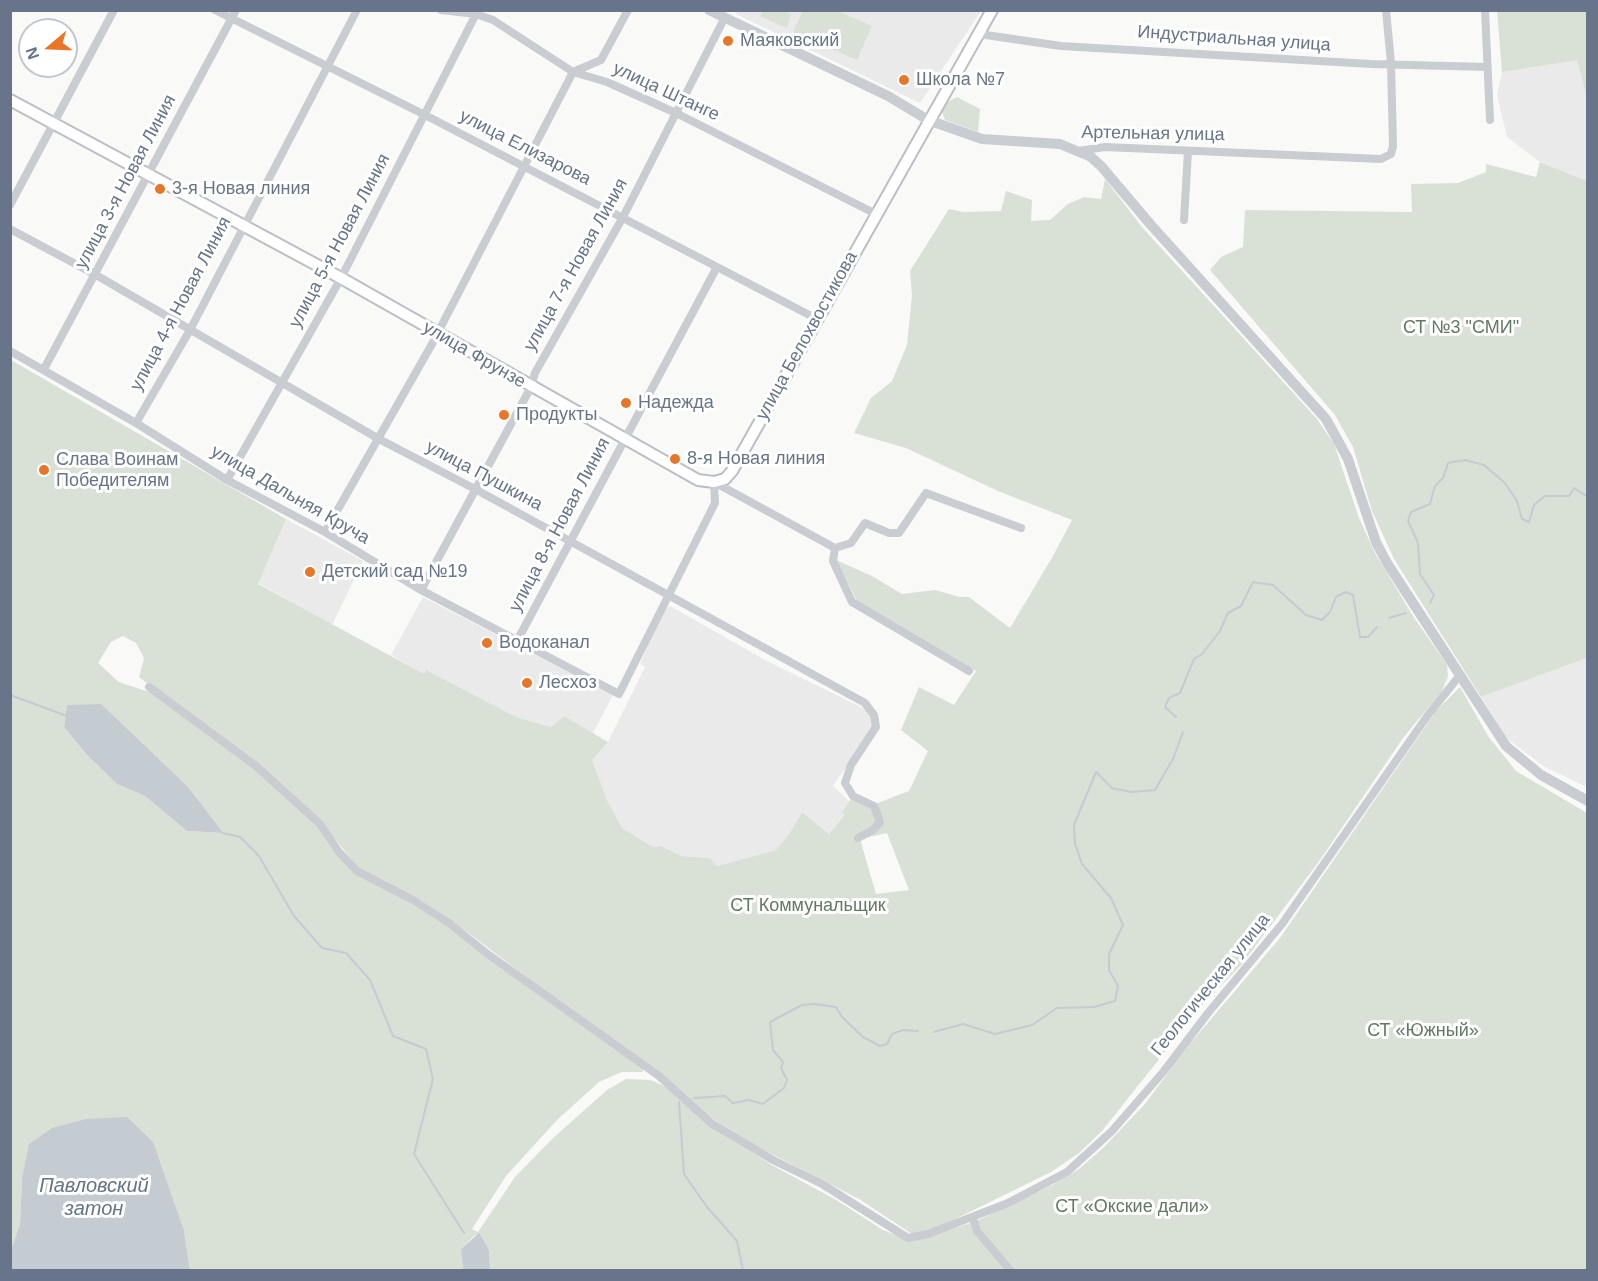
<!DOCTYPE html>
<meta charset="utf-8">
<style>
body{margin:0}
#map{position:relative;width:1598px;height:1281px;overflow:hidden;background:#f9f9f7;font-family:Helvetica,sans-serif}
canvas{display:block}
.frame{position:absolute;inset:0;border:12px solid #677489;pointer-events:none}
.north{position:absolute;left:18px;top:18px;width:60px;height:60px;box-sizing:border-box;background:#fff;border:2px solid #c2c7d0;border-radius:50%;rotate:251deg;font-size:16px;font-weight:700;line-height:24px;text-align:center;color:#677489}
.north::after{content:'';display:block;margin:auto;width:21px;height:27px;background:#eb7525;clip-path:polygon(50% 0,100% 100%,50% 72%,0 100%)}
</style>
<div id="map">
<canvas width="1598" height="1281"></canvas>
<div class="frame"></div>
<div class="north">N</div>
</div>
<script>
const context = document.querySelector('canvas').getContext('2d');
context.lineJoin = 'round';
function fill(path, color) { context.fillStyle = color; context.fill(path, 'evenodd'); }
const poly = rows => new Path2D(rows.map(r => 'M' + r).join(''));
function trace(path, color, width, dash) { context.strokeStyle = color; context.lineWidth = width; context.lineCap = dash ? 'butt' : 'round'; context.setLineDash(dash || []); context.stroke(path); }
function label(font, color, halo, rows, align = 'center') {
  context.font = font + ' Helvetica,sans-serif'; context.lineWidth = 6; context.setLineDash([]); context.textBaseline = 'middle'; context.strokeStyle = halo; context.fillStyle = color; for (const [text, x, y, turn = 0] of rows) {
    context.save(); context.translate(x, y); context.rotate((+turn || 0) * Math.PI / 180); context.textAlign = isNaN(turn) ? turn : align; if (halo) context.strokeText(text, 0, 0); context.fillText(text, 0, 0); context.restore();
  }
}
fill(poly([
 [737,10,981,11,920,103,736,14],
 [1577,59,1587,98,1587,181,1540,162,1507,137,1497,95,1502,72],
 [286,519,363,561,332,625,258,583],
 [423,597,613,695,593,733,564,716,551,727,516,717,426,671,424,675,391,655],
 [670,606,765,660,865,709,871,716,873,729,833,786,849,801,842,812,844,814,829,834,802,812,789,834,776,850,717,866,710,858,682,856,661,846,653,847,622,828,607,800,591,760,608,742,645,667,640,664,664,609],
 [1587,658,1587,787,1545,767,1506,738,1481,697]
]), '#eaeaea');
fill(poly([
 [782,10,791,14,787,28,760,16,763,11],
 [803,10,838,11,872,26,857,60,793,32],
 [1497,11,1587,11,1587,98,1577,60,1502,72],
 [957,97,980,109,978,132,945,120,942,112,946,103],
 [1540,162,1587,181,1587,658,1481,697,1394,559,1372,511,1353,447,1335,415,1210,270,1221,257,1243,247,1245,210,1412,212,1411,184,1458,183,1486,172,1486,164,1536,177],
 [1105,179,1142,227,1317,419,1334,444,1359,518,1376,555,1413,616,1447,665,1448,676,1442,691,1403,738,1320,860,1242,964,1199,1009,1102,1131,1079,1153,1051,1172,933,1230,912,1234,859,1199,758,1147,710,1117,466,931,422,901,362,872,314,814,139,677,144,658,136,643,123,636,111,642,98,663,119,682,149,692,169,704,255,769,315,823,331,848,352,870,441,920,643,1068,643,1072,622,1072,599,1082,557,1120,506,1176,472,1229,478,1232,515,1177,553,1138,607,1090,626,1079,651,1080,666,1087,707,1124,772,1165,838,1201,883,1230,912,1241,974,1222,1052,1185,1079,1169,1103,1148,1144,1105,1188,1046,1280,938,1436,711,1460,687,1488,736,1516,771,1587,813,1587,1270,490,1270,489,1250,475,1235,461,1249,463,1270,190,1270,184,1231,22,1179,20,1224,11,1250,11,360,286,519,258,584,424,674,426,670,516,717,551,727,564,716,608,742,592,760,607,800,622,828,653,847,661,846,682,856,710,858,717,866,776,850,789,834,802,812,829,834,844,815,842,812,849,801,857,794,875,804,909,791,928,751,901,730,919,687,954,705,976,671,857,601,836,560,872,576,902,594,935,590,960,597,969,597,1010,628,1053,556,1072,520,998,491,906,448,854,433,871,398,892,381,907,345,912,295,910,271,949,209,963,212,1001,211,1006,191,1032,200,1031,221,1050,220,1068,204,1084,197,1101,199],
 [67,705,189,788,222,833,187,831,145,796,117,784,87,755,64,727],
 [887,833,909,890,876,894,860,839]
]), '#d9e1d7');
fill(poly([
 [101,704,189,788,223,833,187,831,145,796,117,784,87,755,64,727,67,705],
 [127,1117,153,1142,184,1231,190,1270,11,1270,11,1250,20,1224,22,1179,29,1144,52,1128,86,1119],
 [479,1233,489,1250,490,1270,463,1270,461,1249]
]), '#c4cbd1');
trace(poly([
 [1430,603,1434,595,1420,574,1418,543,1408,521,1411,512,1430,504,1435,486,1443,478,1448,463,1465,460,1484,465,1505,483,1517,501,1522,519,1529,522,1534,505,1545,496,1569,496,1574,488,1588,497],
 [1389,618,1406,613],
 [10,695,67,716],
 [1176,717,1165,707,1169,698,1180,693,1194,659,1202,654,1220,631,1228,613,1241,606,1253,582,1273,585,1306,615,1322,620,1330,612,1336,597,1346,592,1353,595,1360,637,1368,637,1377,627],
 [223,833,240,837,259,856,294,916,322,948,346,953,370,980,393,1036,426,1049,433,1079,414,1154,464,1233],
 [934,1032,963,1024,995,1034,1032,1025,1057,1008,1094,1007,1115,1001,1118,986,1109,970,1109,954,1123,925,1111,898,1082,864,1075,844,1074,825,1096,772,1112,788,1131,792,1155,790,1173,759,1183,732],
 [694,1098,725,1096,733,1103,749,1100,763,1104,784,1088,787,1080,781,1068,783,1062,773,1050,770,1022,802,1005,815,1004,836,1007,842,1017,863,1037,880,1046,887,1044,892,1034,903,1030,918,1031],
 [679,1102,684,1174,707,1207,737,1241,743,1270]
]), '#c4cbd1', 2);
const secondary = poly([
 [10,100,341,278,698,480,714,482,725,479,732,471,992,10]
]);
trace(secondary, '#bbbfc5', 14);
trace(poly([
 [215,10,425,115,817,319],
 [441,10,476,14,493,20,573,72,607,82,676,113,876,214],
 [1485,10,1490,120],
 [979,34,1061,46,1371,64,1487,67],
 [1078,151,1105,147,1381,159,1391,154,1393,146,1391,63,1386,10],
 [10,205,114,10],
 [1184,220,1188,151],
 [10,229,96,275,379,439,475,489,865,703,874,715,876,727,851,765,845,783,853,796,874,806,880,822,873,830,858,838],
 [10,351,136,423,227,480,325,532,421,590,619,694,715,503,714,482],
 [44,369,236,10],
 [136,423,190,330,357,10],
 [227,480,341,278,476,14,472,10],
 [714,482,835,548,851,543,865,523,889,533,899,533,926,493,1021,528],
 [325,532,432,344,573,72,601,60,628,10],
 [835,548,833,561,852,602,969,671],
 [421,590,531,387,535,373,623,217,724,19],
 [517,641,717,267],
 [149,687,256,766,320,824,338,851,357,871,413,900,449,923,489,955,659,1076,711,1123,773,1160,822,1184,908,1238,928,1234,1008,1203,1067,1172,1112,1131,1164,1071,1208,1013,1282,924,1428,715,1460,675],
 [973,1218,977,1231,1010,1270]
]), '#c9ccd0', 8);
trace(poly([
 [709,10,888,96,928,120,982,139,1060,144,1091,157,1101,166,1151,225,1326,419,1348,459,1376,542,1387,563,1506,746,1541,775,1588,801]
]), '#c9ccd0', 10);
trace(secondary, '#fff', 10);
for (const [x, y, r, color] of [
 [728,41,6,"#eb7525"],
 [904,80,6,"#eb7525"],
 [160,189,6,"#eb7525"],
 [626,403,6,"#eb7525"],
 [504,415,6,"#eb7525"],
 [675,459,6,"#eb7525"],
 [44,470,6,"#eb7525"],
 [310,572,6,"#eb7525"],
 [487,643,6,"#eb7525"],
 [527,683,6,"#eb7525"]
]) { const dot = new Path2D(); dot.arc(x, y, r, 0, 2 * Math.PI); context.fillStyle = color; context.fill(dot); trace(dot, '#fff', 2); }
label('18px', '#677489', '#fff', [
 ["Индустриальная улица",1234,39,4],
 ["улица Штанге",666,92,25],
 ["Артельная улица",1153,134,1],
 ["улица Елизарова",525,148,27],
 ["улица 3-я Новая Линия",126,182,-62],
 ["улица 5-я Новая Линия",340,241,-62],
 ["улица 7-я Новая Линия",576,265,-61],
 ["улица 4-я Новая Линия",181,304,-62],
 ["улица Белохвостикова",807,336,-61],
 ["улица Фрунзе",474,355,30],
 ["улица Пушкина",484,476,28],
 ["улица Дальняя Круча",290,495,30],
 ["улица 8-я Новая Линия",560,525,-62],
 ["Геологическая улица",1211,985,-51]
]);
label('18px', '#677489', '#fff', [
 ["Маяковский",740,41],
 ["Школа №7",916,80],
 ["3-я Новая линия",172,189],
 ["Надежда",638,403],
 ["Продукты",516,415],
 ["8-я Новая линия",687,459],
 ["Слава Воинам",56,460],
 ["Победителям",56,481],
 ["Детский сад №19",322,572],
 ["Водоканал",499,643],
 ["Лесхоз",539,683]
], 'left');
label('18px', '#637a62', '#fff', [
 ["СТ №3 \"СМИ\"",1461,328],
 ["СТ Коммунальщик",808,906],
 ["СТ «Южный»",1423,1031],
 ["СТ «Окские дали»",1132,1207]
]);
label('italic 20px', '#637584', '#fff', [
 ["Павловский",94,1186],
 ["затон",94,1209]
]);
</script>
